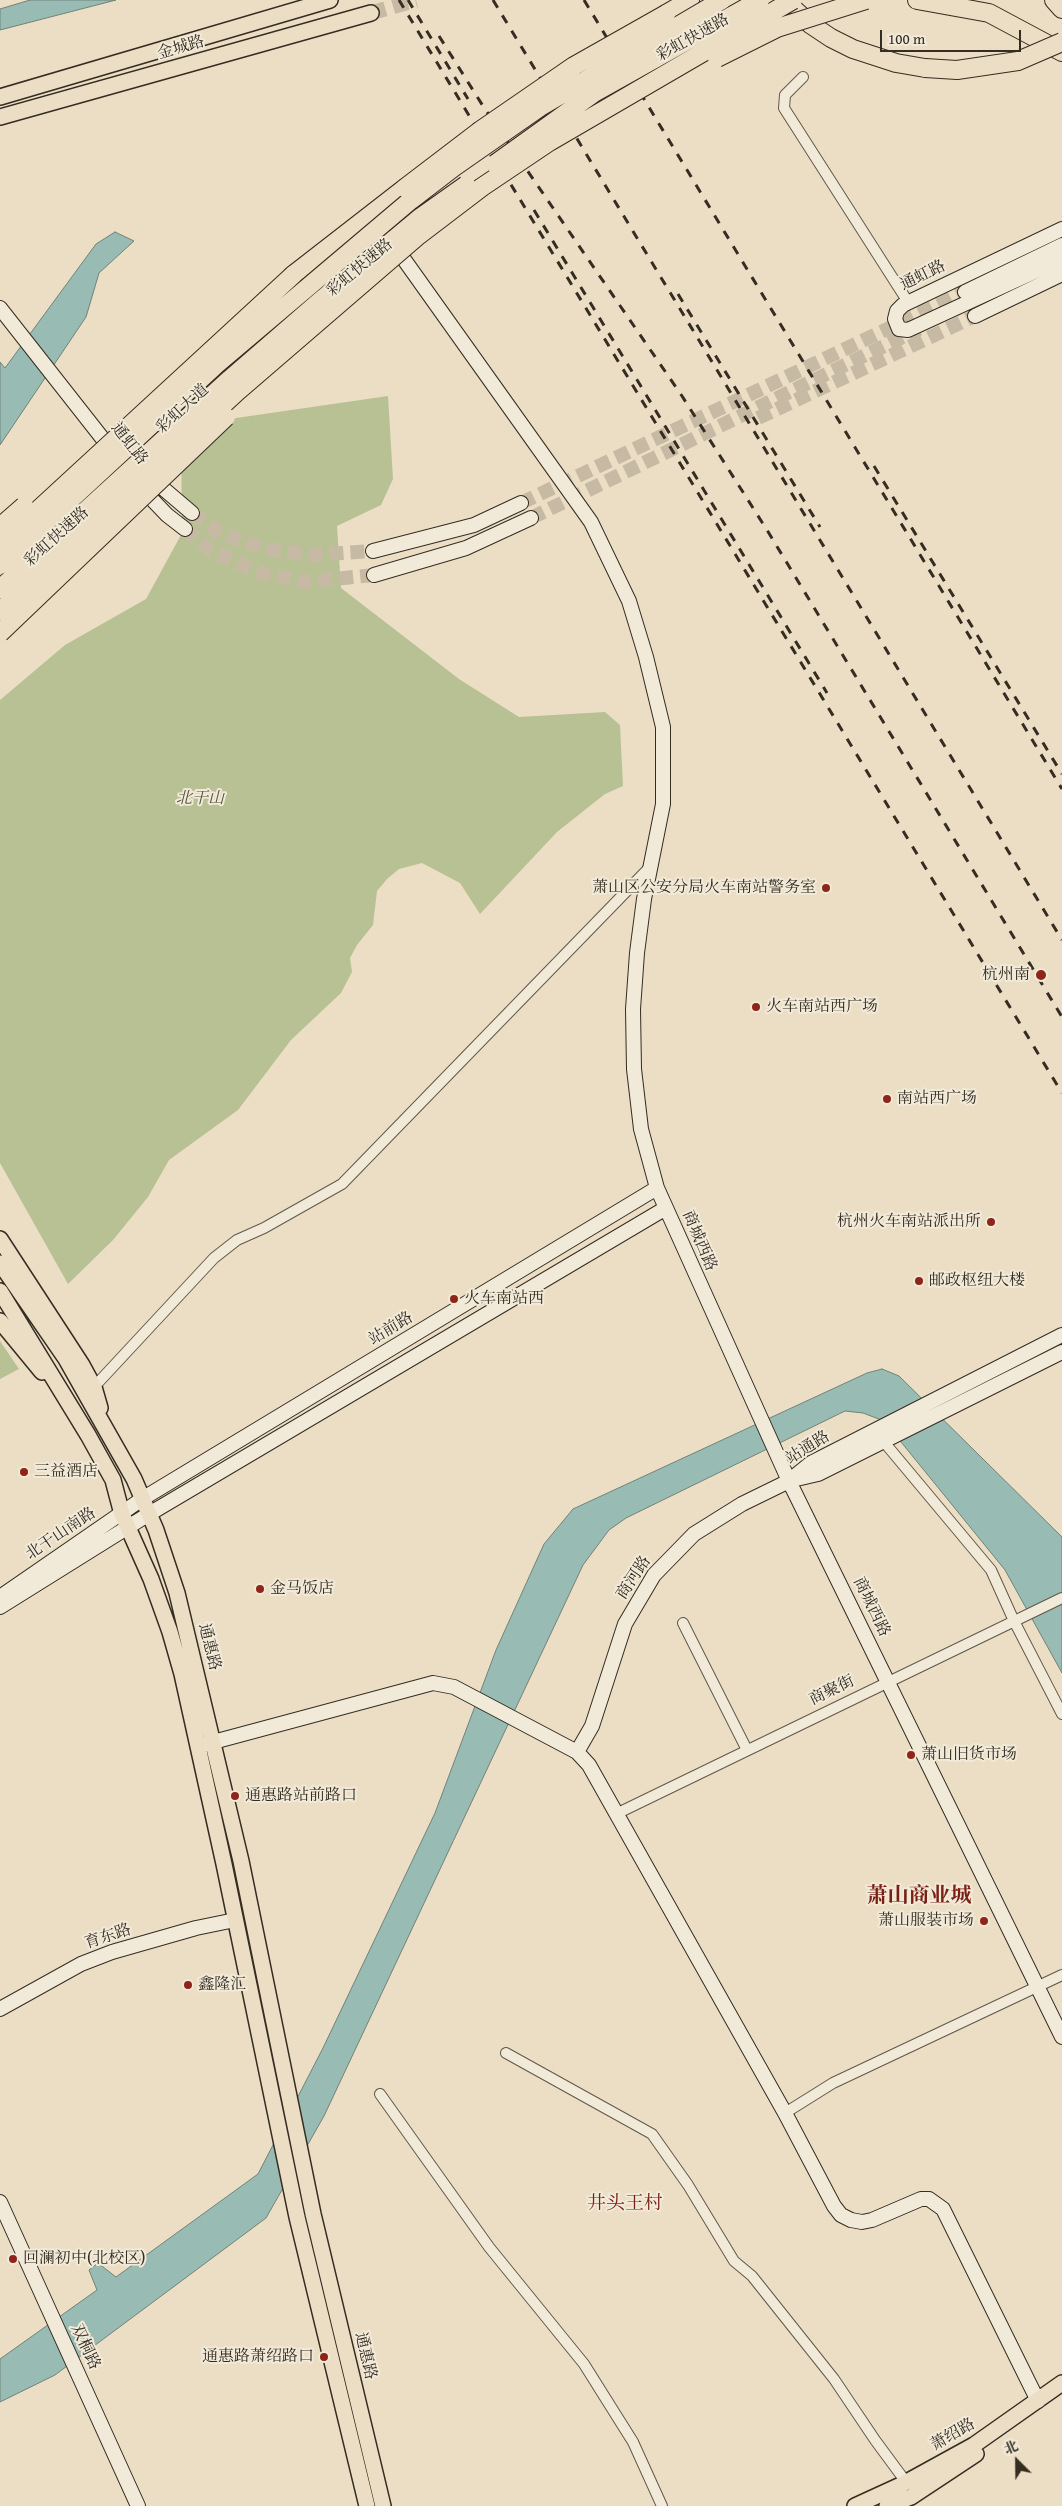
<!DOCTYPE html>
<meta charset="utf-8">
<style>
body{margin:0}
#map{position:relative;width:1062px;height:2506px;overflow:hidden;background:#ebdec4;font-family:"Gentium Book Plus","Noto Serif SC",serif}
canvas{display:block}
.north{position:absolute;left:992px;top:2436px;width:50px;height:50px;-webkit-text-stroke:4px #f2ead9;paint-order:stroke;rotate:337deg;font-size:14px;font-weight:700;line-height:20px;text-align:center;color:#352c22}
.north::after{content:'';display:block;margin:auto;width:18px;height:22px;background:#352c22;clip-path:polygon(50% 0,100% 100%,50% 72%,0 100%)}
.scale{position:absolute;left:880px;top:30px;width:141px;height:22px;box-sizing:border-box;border:2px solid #352c22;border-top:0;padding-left:6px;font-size:15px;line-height:18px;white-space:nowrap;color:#352c22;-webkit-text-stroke:4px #f2ead9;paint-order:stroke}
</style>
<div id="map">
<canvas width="1062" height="2506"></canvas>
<div class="north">北</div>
<div class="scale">100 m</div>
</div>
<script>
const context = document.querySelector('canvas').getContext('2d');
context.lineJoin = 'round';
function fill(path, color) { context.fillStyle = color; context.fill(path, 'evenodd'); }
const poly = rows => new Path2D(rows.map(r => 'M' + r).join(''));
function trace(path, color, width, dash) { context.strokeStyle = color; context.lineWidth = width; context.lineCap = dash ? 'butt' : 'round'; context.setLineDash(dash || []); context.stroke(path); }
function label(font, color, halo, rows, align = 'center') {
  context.font = font + ' "Gentium Book Plus","Noto Serif SC",serif'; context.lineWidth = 4; context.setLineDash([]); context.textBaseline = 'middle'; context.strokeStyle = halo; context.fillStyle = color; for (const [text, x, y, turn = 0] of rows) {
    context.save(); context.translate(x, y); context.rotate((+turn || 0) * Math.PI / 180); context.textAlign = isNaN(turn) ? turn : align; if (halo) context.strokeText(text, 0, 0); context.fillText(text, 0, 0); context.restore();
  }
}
fill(poly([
 [388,396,393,479,381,505,337,526,341,588,459,679,519,717,605,712,620,725,623,786,605,794,557,832,480,914,460,883,422,863,399,869,387,879,377,891,373,925,357,945,350,958,352,972,341,993,291,1040,238,1110,169,1160,148,1197,113,1240,68,1284,0,1163,0,700,65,645,146,599,182,533,181,426],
 [0,1341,19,1369,0,1379]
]), '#b8c194');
const water = poly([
 [30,0,116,0,0,30,0,9,30,0],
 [115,232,134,241,99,273,86,317,0,445,0,362,5,368,96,244,115,232],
 [882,1369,899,1376,1062,1537,1062,1673,1005,1570,884,1421,863,1413,845,1411,626,1518,609,1530,583,1565,324,2116,266,2218,55,2375,0,2402,0,2359,97,2290,89,2270,98,2263,116,2277,258,2174,323,2048,435,1813,496,1650,544,1544,573,1509,867,1373,882,1369]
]);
fill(water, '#98bcb3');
trace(water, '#708279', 1);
trace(poly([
 [758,418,975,316],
 [521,503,965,292],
 [192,513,220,533,266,549,311,555,373,551],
 [531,518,919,329],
 [185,529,210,550,258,572,303,582,374,575]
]), '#c7baa4', 14, [14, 7]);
trace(poly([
 [371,13,416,0]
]), '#c7baa4', 15, [15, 8]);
const street = poly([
 [803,77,785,95,784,108,908,302],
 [94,1387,214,1258,237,1240,264,1228,342,1184,650,867],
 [884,1442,991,1570,1014,1621,1062,1714],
 [683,1623,747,1750],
 [616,1814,1062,1598],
 [506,2053,652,2134,688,2185,734,2261,752,2276,834,2379,875,2440,906,2482],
 [380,2094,489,2247,584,2364,633,2442,662,2506],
 [785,2113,833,2083,1062,1975]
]);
const secondary = poly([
 [1062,229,903,305,897,311,895,319,899,329,908,330,1062,259],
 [393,244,591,522,629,601,646,657,663,727,663,804,644,899,637,953,633,1009,634,1069,641,1129,657,1188,789,1481,1062,2037],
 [965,292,1062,245],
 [0,308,143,490,167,515,185,529],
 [975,316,1062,274],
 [118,443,158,484,192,513],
 [373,551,474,525,521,503],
 [374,575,466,548,531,518],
 [792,1480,818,1474,1062,1352],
 [0,1597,142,1499,657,1188],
 [0,1607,149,1514,666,1208],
 [202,1745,433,1683,454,1687,577,1752,589,1765,785,2113,834,2206,841,2215,851,2220,862,2222,872,2220,921,2199,929,2199,943,2209,1038,2401],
 [577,1752,592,1726,625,1624,654,1575,694,1534,742,1504,789,1481,811,1463,1062,1335],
 [0,2009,81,1964,112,1952,196,1928,235,1920],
 [0,2202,138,2506]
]);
const primary = poly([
 [0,97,330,0],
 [0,117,371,13],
 [0,1239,82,1365,94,1387,100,1408],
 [0,1263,66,1359,134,1479,156,1530,177,1593,241,1861,313,2214,383,2506],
 [0,1291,88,1435,113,1480,122,1514,151,1579,170,1632,182,1674,224,1864,297,2217,367,2506],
 [0,1321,42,1372],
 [855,2506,903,2484,974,2445,1062,2383],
 [887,2506,911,2497,976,2454]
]);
const highway = poly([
 [784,0,810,24,831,38,853,49,896,63,925,68],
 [917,0,989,13,1062,52],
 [1054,0,1062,9],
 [666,14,690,0],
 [293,275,405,188]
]);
trace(street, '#62584a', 12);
trace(secondary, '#352c22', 16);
trace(primary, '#352c22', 18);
trace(highway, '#352c22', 20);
trace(street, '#f2ead9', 10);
trace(secondary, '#f2ead9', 14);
trace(primary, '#ebdec4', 15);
trace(highway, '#ebdec4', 18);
trace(poly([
 [399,0,1062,1093],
 [408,0,468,99],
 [493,0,1062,940],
 [584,0,1062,789],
 [439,36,483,106,682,396,767,530,1062,1017],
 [534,210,827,693],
 [678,294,820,527],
 [874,466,1062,774]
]), '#352c22', 3, [9, 9]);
const highwayBridge = poly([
 [717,58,777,28,866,0],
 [925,68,957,70,1018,61,1062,42],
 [495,164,594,93,760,0],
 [405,188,481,130,574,66,666,14],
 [0,527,24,506],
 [0,545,293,275],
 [0,565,217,364,411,200,454,167,540,107,722,0],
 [0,589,230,379,320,301,421,217,466,185],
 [0,611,238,391,419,235,482,187,549,142,793,0],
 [0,633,226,417]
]);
trace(highwayBridge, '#352c22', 20, []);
trace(highwayBridge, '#ebdec4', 18);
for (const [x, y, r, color] of [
 [826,888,5,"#8f2418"],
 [1041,975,6,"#8f2418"],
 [756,1007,5,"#8f2418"],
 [887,1099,5,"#8f2418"],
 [991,1222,5,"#8f2418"],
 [919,1281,5,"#8f2418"],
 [454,1299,5,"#8f2418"],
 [24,1472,5,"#8f2418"],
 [260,1589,5,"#8f2418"],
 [911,1755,5,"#8f2418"],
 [235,1796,5,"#8f2418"],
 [984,1921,5,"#8f2418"],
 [188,1985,5,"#8f2418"],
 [13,2259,5,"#8f2418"],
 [324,2357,5,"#8f2418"]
]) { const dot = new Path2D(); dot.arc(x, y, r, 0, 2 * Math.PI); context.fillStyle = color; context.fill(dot); trace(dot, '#f2ead9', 2); }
label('16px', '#352c22', '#f2ead9', [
 ["彩虹快速路",693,38,-29],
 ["金城路",181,48,-16],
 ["彩虹快速路",360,268,-40],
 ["通虹路",923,276,-26],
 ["彩虹大道",183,409,-42],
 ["通虹路",129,444,52],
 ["彩虹快速路",57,537,-42],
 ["商城西路",699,1241,67],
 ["站前路",391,1329,-31],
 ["站通路",808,1448,-32],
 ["北干山南路",61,1534,-34],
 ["商河路",634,1578,-56],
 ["商城西路",871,1607,64],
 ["通惠路",209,1647,76],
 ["商聚街",832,1691,-26],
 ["育东路",108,1937,-18],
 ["双桐路",85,2347,65],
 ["通惠路",365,2356,77],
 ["萧绍路",953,2435,-30]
]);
label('italic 16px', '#56513e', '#f2ead9', [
 ["北干山",200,799]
]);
label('16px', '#352c22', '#f2ead9', [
 ["萧山区公安分局火车南站警务室",816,888,"right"],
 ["杭州南",1030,975,"right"],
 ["火车南站西广场",766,1007],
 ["南站西广场",897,1099],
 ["杭州火车南站派出所",981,1222,"right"],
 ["邮政枢纽大楼",929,1281],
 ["火车南站西",464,1299],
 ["三益酒店",34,1472],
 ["金马饭店",270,1589],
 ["萧山旧货市场",921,1755],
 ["通惠路站前路口",245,1796],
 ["萧山服装市场",974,1921,"right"],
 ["鑫隆汇",198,1985],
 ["回澜初中(北校区)",23,2259],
 ["通惠路萧绍路口",314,2357,"right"]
], 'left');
label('19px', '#7a1f14', '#f2ead9', [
 ["井头王村",625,2204]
]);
label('bold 21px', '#7a1f14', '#f2ead9', [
 ["萧山商业城",919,1897]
]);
</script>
